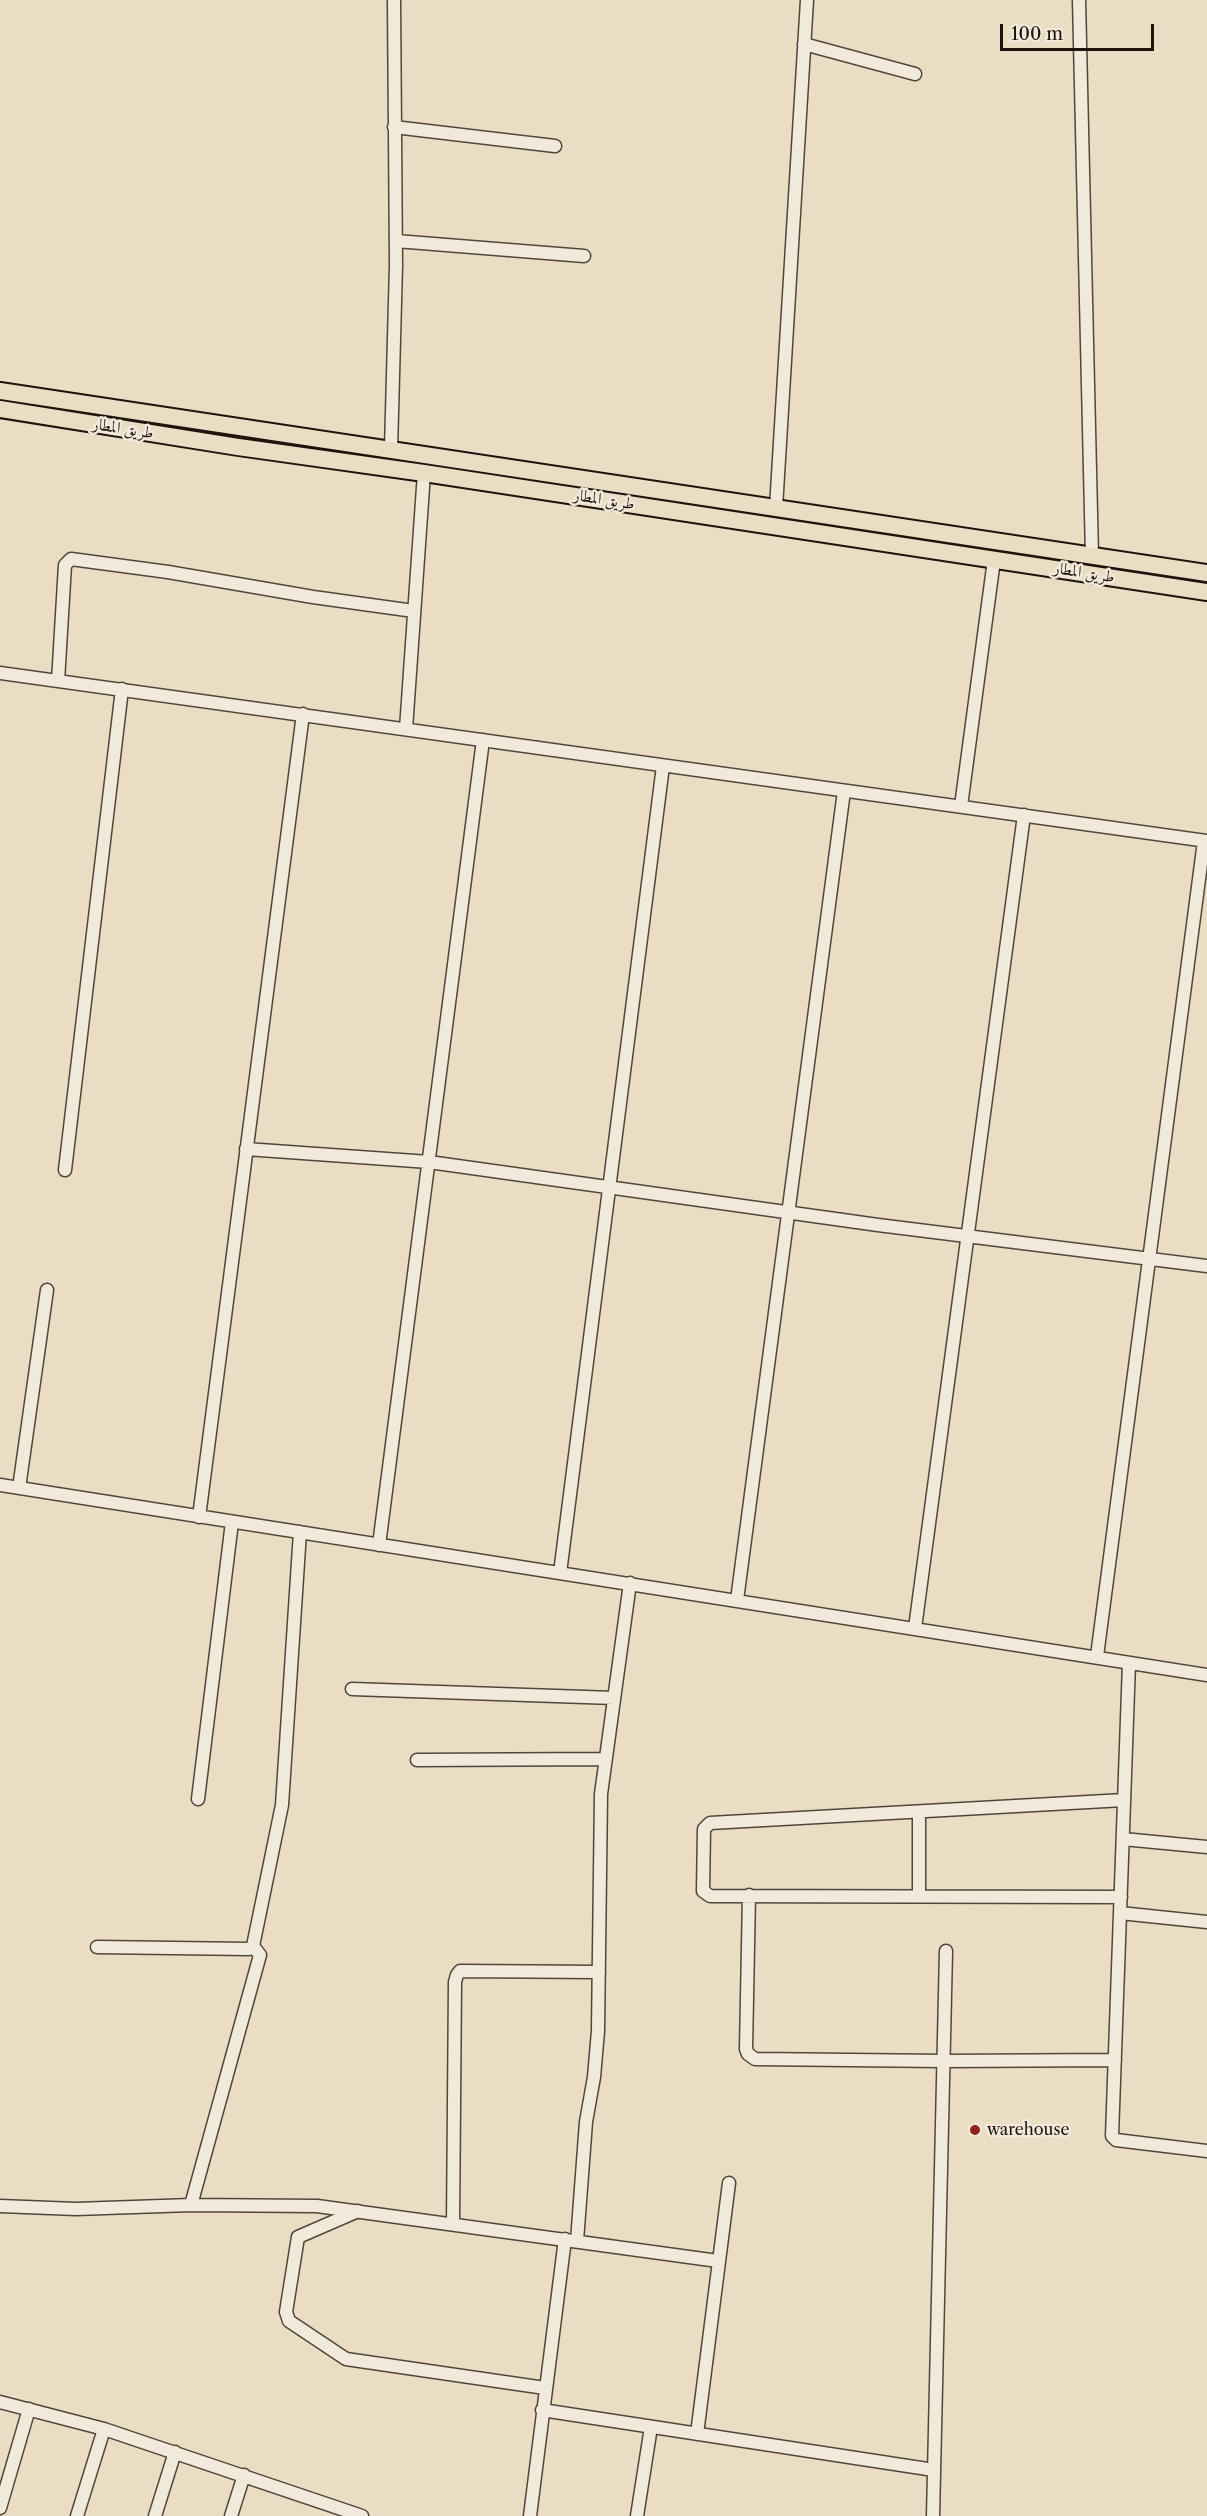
<!DOCTYPE html>
<meta charset="utf-8">
<style>
body{margin:0}
#map{position:relative;width:1207px;height:2516px;overflow:hidden;background:#eaddc4;font-family:"Libre Caslon Text",serif}
canvas{display:block}
.scale{position:absolute;left:1000px;top:24px;width:154px;height:27px;box-sizing:border-box;border:3px solid #1f130e;border-top:0;padding-left:8px;font-size:18px;line-height:21px;white-space:nowrap;color:#1f130e;-webkit-text-stroke:4px #f1e9d9;paint-order:stroke}
</style>
<div id="map">
<canvas width="1207" height="2516"></canvas>
<div class="scale">100 m</div>
</div>
<script>
const context = document.querySelector('canvas').getContext('2d');
context.lineJoin = 'round';
const poly = rows => new Path2D(rows.map(r => 'M' + r).join(''));
function trace(path, color, width, dash) { context.strokeStyle = color; context.lineWidth = width; context.lineCap = dash ? 'butt' : 'round'; context.setLineDash(dash || []); context.stroke(path); }
function label(font, color, halo, rows, align = 'center') {
  context.font = font + ' "Libre Caslon Text",Amiri,serif'; context.lineWidth = 5; context.setLineDash([]); context.textBaseline = 'middle'; context.strokeStyle = halo; context.fillStyle = color; for (const [text, x, y, turn = 0] of rows) {
    context.save(); context.translate(x, y); context.rotate((+turn || 0) * Math.PI / 180); context.textAlign = isNaN(turn) ? turn : align; if (halo) context.strokeText(text, 0, 0); context.fillText(text, 0, 0); context.restore();
  }
}
const minor = poly([
 [1079,0,1092,556],
 [804,44,915,74],
 [394,127,555,146],
 [396,241,584,256],
 [391,449,396,265,394,0],
 [776,508,807,0],
 [0,673,1207,841],
 [58,681,65,565,71,559,168,572,313,597,414,611],
 [406,729,424,473],
 [961,806,994,560],
 [246,1149,429,1162,878,1225,1207,1266],
 [65,1170,122,689],
 [0,1485,1207,1675],
 [19,1488,47,1290],
 [199,1517,303,714],
 [379,1545,483,740],
 [560,1573,663,766],
 [737,1600,844,791],
 [915,1628,1024,815],
 [1097,1656,1204,841],
 [1129,1663,1112,2136,1116,2140,1207,2151],
 [352,1689,614,1698],
 [417,1760,605,1759],
 [198,1799,232,1522],
 [919,1812,919,1896],
 [1123,1839,1207,1847],
 [749,1895,746,2049,748,2054,755,2059,944,2061,1115,2060],
 [1121,1897,710,1896,703,1891,704,1829,710,1823,1124,1800],
 [1120,1913,1207,1922],
 [97,1947,249,1949,253,1946,282,1805,300,1532],
 [191,2205,260,1955,253,1946],
 [0,2206,76,2209,191,2205,317,2206,718,2261],
 [358,2211,298,2237,286,2312,289,2321,346,2359,545,2388],
 [453,2224,455,1982,457,1975,460,1971,599,1972],
 [577,2241,586,2122,594,2077,598,2031,601,1794,630,1583],
 [0,2402,104,2429,362,2516],
 [542,2410,934,2470],
 [697,2434,729,2183],
 [0,2508,29,2409],
 [77,2516,104,2429],
 [155,2516,175,2452],
 [231,2516,244,2475],
 [530,2516,565,2239],
 [637,2516,651,2427],
 [933,2516,946,1951]
]);
const highway = poly([
 [0,391,1207,573],
 [0,409,238,447,424,473,1207,592]
]);
trace(minor, '#52463c', 15);
trace(highway, '#1f130e', 20);
trace(minor, '#f1e9d9', 12);
trace(highway, '#eaddc4', 16);
for (const [x, y, r, color] of [
 [975,2130,6,"#8f2418"]
]) { const dot = new Path2D(); dot.arc(x, y, r, 0, 2 * Math.PI); context.fillStyle = color; context.fill(dot); trace(dot, '#f1e9d9', 2); }
label('16px', '#1f130e', '#f1e9d9', [
 ["طريق المطار",123,429,9],
 ["طريق المطار",604,500,9],
 ["طريق المطار",1084,573,9]
]);
label('16px', '#1f130e', '#f1e9d9', [
 ["warehouse",987,2130]
], 'left');
</script>
